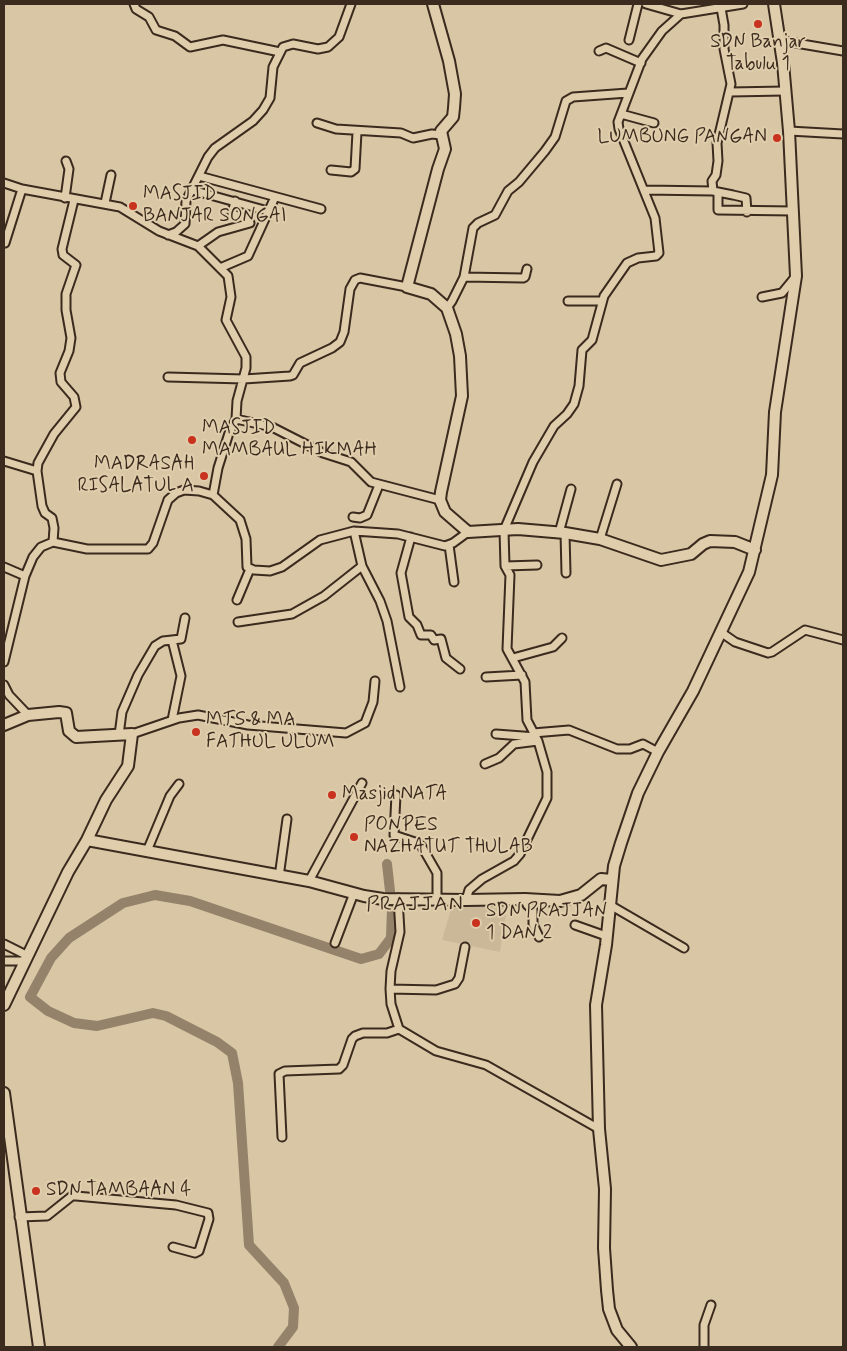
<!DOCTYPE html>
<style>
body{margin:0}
#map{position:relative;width:847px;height:1351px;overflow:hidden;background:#d9c6a5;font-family:Mynerve,sans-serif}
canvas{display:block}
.frame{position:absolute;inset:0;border:5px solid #3b2a1e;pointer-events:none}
</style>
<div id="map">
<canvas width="847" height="1351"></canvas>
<div class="frame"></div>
</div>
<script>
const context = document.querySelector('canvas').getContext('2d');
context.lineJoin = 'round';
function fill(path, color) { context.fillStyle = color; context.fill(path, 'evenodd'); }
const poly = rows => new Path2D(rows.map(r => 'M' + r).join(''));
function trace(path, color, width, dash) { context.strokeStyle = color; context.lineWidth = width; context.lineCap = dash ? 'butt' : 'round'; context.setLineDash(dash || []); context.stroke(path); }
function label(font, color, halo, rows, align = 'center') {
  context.font = font + ' Mynerve,sans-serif'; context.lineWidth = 4; context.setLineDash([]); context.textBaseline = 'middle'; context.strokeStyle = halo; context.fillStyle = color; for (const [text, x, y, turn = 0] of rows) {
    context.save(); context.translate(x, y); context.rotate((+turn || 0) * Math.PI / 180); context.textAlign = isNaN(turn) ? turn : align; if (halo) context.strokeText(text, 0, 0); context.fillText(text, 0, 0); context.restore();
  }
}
fill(poly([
 [452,906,507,907,500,952,442,940]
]), '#cab899');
trace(poly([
 [278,1347,293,1327,294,1308,284,1283,249,1245,238,1083,232,1053,217,1042,166,1016,153,1013,97,1026,74,1023,48,1011,30,997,51,958,69,938,123,903,155,895,190,901,361,959,379,954,391,938,392,909,387,864]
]), '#94826a', 10);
const street = poly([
 [134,4,136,9,149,17,156,30,175,36,190,47,223,40,280,52],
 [646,4,681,14,743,4],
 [629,40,638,4],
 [778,40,843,51],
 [599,51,606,48,641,63],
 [730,92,785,91],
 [621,114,654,123],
 [317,123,336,129,401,133,413,138,432,134,441,135],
 [789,131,843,134],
 [331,170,351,172,355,169,357,132],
 [199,176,321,209],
 [4,183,22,189],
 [192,190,268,211],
 [645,190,713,191,733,195,746,198,747,212],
 [713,191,712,181,716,175,718,161,717,143,731,84,724,49,724,25,721,8],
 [718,192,718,210,793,211],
 [65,198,69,169,66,161],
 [105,203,111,175],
 [168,235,176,232,185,224,186,201,208,157,215,148,253,121,263,110,270,98,273,67,283,47,293,44,318,49,328,47,339,37,351,4],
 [5,243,22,189,120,207,159,231,198,246,228,276,231,297,226,320,246,357,246,368,237,401,236,419,229,433,218,468,213,495],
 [198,246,218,232,250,223,247,219,232,214,235,201],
 [220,268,248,256,275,197],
 [464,277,523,278,525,277,527,269],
 [762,297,782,293,796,276],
 [568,301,602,301],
 [447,308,452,301,464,277,473,228,478,223,495,215,508,191,519,182,545,151,555,137,566,101,573,97,628,93],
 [168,377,244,379,290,376,293,375,300,363,332,348,340,342,344,332,350,289,355,280,360,278,407,287],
 [236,419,272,427,323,453,351,462,371,482,440,500],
 [4,461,37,471,42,506,45,513,52,518,54,528,53,542,41,547,33,557,25,576,4,662],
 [37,471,38,463,54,434,76,407,74,397,61,382,60,373,69,351,71,338,66,310,66,294,76,265,63,255,62,249,74,200],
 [353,517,360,518,367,515,379,485],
 [354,531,362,566,380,601,387,621,400,687],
 [559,533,571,489],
 [565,533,566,573],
 [411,537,401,573,409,617,417,625,421,635,431,635,434,640,441,639,446,658,460,669],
 [600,539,617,484],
 [53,542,87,549,148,549,153,543,168,500,176,493,184,490,199,491,213,495,240,520,246,539,247,567,254,570,270,571,282,567,320,540,354,531,398,534,445,546,453,543,468,532],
 [449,545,454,582],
 [505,566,537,565],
 [4,567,25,576],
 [237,600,250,569],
 [238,622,292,614,324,596,362,566],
 [722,633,735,642,768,653,772,652,805,630,843,640],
 [172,640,181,676,172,720],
 [513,658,553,647,562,638],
 [486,677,522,675],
 [4,685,9,695,28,715],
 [533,733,569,730,617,749,630,749,643,744,658,752],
 [132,734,179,718,198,715,248,725,346,733,365,723,373,702,375,681],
 [496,734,536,737],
 [119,735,122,712,138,675,155,646,163,641,181,639,185,618],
 [485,764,499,758,514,744,538,741],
 [396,795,394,835,418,843,422,847,437,873,437,898],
 [147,851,170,796,179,784],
 [279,877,287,819],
 [309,881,362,783],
 [398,898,400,932,391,971,390,989,391,1004,399,1029,436,1051,486,1065,599,1129],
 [525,899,527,905,533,910,533,924,539,937],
 [466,900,469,890,482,879,514,861,520,854,547,798,547,772,538,741,527,720,525,682,507,649,510,575,505,566,504,530,533,462,554,426,567,414,574,404,579,386,582,350,592,340,604,296,627,263,638,258,656,256,659,253,655,218,619,129,618,122,642,59,662,31,681,14],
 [610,905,684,948],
 [575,925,606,936],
 [335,943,354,893],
 [4,944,28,956],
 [4,961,26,961],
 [390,989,436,990,455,984,459,978,465,947],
 [282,1137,279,1074,285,1071,339,1069,343,1065,352,1039,355,1036,363,1033,387,1033,399,1029],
 [19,1217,47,1216,72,1196,76,1196,176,1205,208,1213,209,1219,199,1251,195,1253,173,1247],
 [704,1347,704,1325,711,1305]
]);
const secondary = poly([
 [433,4,449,61,455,94,454,108,453,117,441,131,445,149,438,169,407,287,431,294,447,308,456,334,460,356,462,396,441,492,440,500,445,512,468,532,518,529,565,533,600,539,661,560,691,554,703,544,710,541,735,542,755,550],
 [4,725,28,715,59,712,66,713,69,731,76,737,132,734,128,766,106,800,87,840],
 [4,1005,68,872,87,840,309,881,364,896,383,899,466,900,525,899,560,901,581,895,601,879,612,880],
 [4,1093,39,1347],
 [631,1347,617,1330,609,1309,607,1290,604,1248,605,1189,599,1129,596,1005,606,945,614,866,621,843,638,793,658,752,693,691,749,572,772,475,775,412,796,276,789,131,783,63,774,4]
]);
trace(street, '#3b2a1e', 11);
trace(secondary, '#3b2a1e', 14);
trace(street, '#e0cdab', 7);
trace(secondary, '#e0cdab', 10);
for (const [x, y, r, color] of [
 [758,24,5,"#c8321e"],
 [777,138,5,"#c8321e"],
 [133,206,5,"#c8321e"],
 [192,440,5,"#c8321e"],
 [204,476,5,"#c8321e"],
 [196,732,5,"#c8321e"],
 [332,795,5,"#c8321e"],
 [354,837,5,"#c8321e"],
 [476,923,5,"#c8321e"],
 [36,1191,5,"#c8321e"]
]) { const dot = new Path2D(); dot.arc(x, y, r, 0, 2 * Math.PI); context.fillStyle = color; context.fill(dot); trace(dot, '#e0cdab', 2); }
label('19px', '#3b2a1e', '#e0cdab', [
 ["SDN Banjar",758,43,"center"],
 ["Tabulu 1",758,65,"center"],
 ["LUMBUNG PANGAN",767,138,"right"],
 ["MASJID",143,195],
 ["BANJAR SONGAI",143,217],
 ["MASJID",202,429],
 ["MAMBAUL HIKMAH",202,451],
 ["MADRASAH",194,465,"right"],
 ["RISALATUL A",194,487,"right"],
 ["MTS & MA",206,721],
 ["FATHUL ULUM",206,743],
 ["Masjid NATA",342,795],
 ["PONPES",364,826],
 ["NAZHATUT THULAB",364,848],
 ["SDN PRAJJAN",486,912],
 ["1 DAN 2",486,934],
 ["SDN TAMBAAN 4",46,1191]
], 'left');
context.letterSpacing = '1px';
label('21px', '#3b2a1e', '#e0cdab', [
 ["PRAJJAN",415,906]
]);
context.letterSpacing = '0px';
</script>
